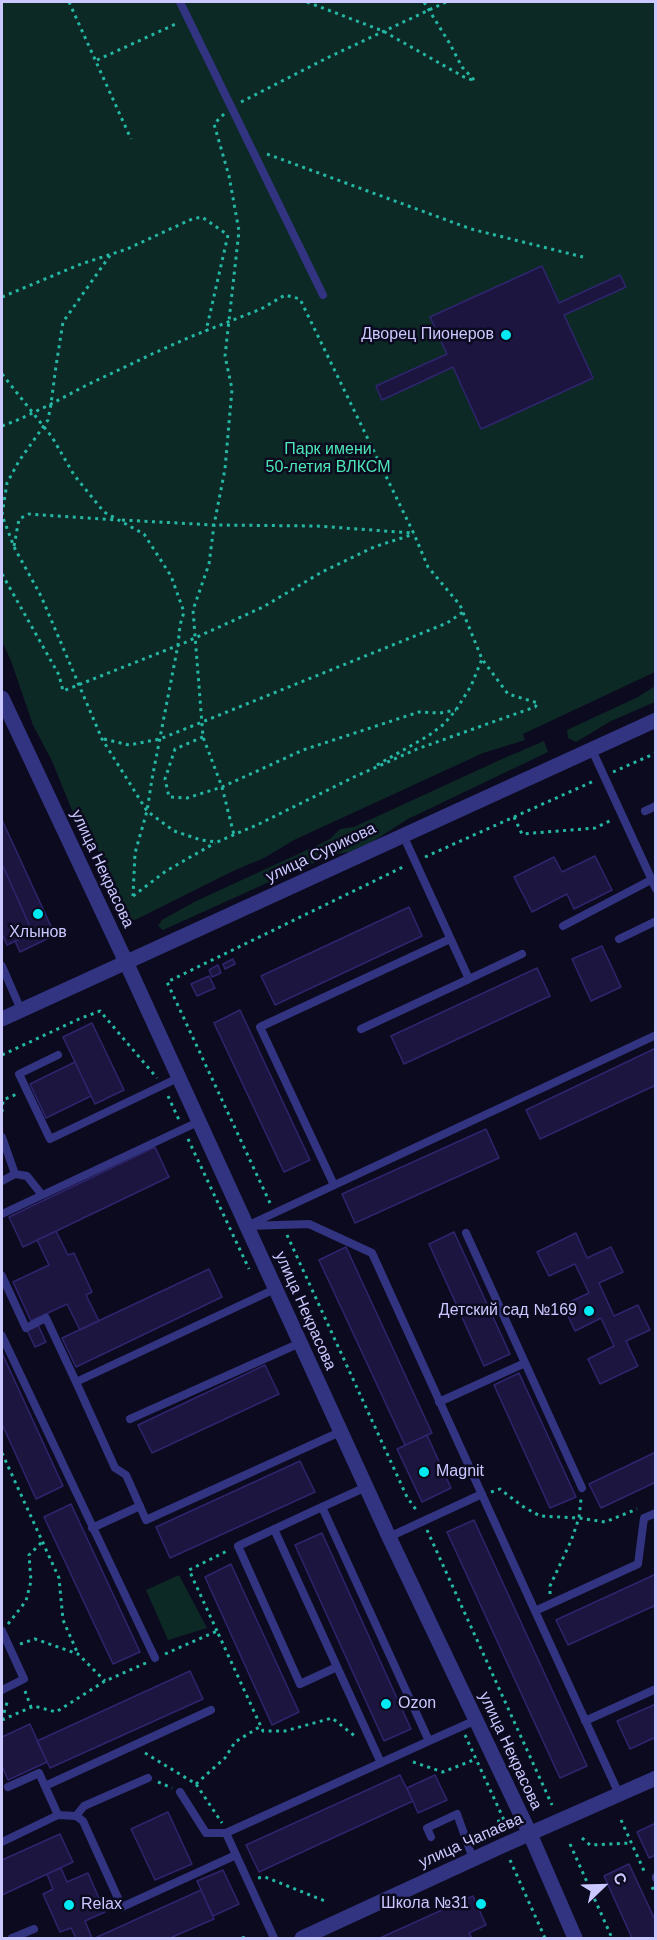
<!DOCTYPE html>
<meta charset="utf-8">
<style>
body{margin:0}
#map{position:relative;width:657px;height:1940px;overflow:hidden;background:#0c0a1e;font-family:Arial,sans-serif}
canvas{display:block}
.frame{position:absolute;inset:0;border:3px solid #cac8ff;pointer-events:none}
.north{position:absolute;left:573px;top:1856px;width:60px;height:60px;-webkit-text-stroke:4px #0c0a1e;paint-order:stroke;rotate:67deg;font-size:16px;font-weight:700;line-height:24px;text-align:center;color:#cac8ff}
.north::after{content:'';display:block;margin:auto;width:21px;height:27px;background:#cac8ff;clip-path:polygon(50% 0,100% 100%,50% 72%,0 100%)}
</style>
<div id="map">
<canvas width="657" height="1940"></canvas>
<div class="frame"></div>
<div class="north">С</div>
</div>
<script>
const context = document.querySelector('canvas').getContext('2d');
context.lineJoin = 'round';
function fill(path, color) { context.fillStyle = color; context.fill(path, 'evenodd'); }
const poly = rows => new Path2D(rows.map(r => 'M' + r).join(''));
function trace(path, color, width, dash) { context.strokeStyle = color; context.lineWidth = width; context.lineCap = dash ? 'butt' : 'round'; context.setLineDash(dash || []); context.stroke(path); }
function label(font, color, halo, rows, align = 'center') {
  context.font = font + ' Arial,sans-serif'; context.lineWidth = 5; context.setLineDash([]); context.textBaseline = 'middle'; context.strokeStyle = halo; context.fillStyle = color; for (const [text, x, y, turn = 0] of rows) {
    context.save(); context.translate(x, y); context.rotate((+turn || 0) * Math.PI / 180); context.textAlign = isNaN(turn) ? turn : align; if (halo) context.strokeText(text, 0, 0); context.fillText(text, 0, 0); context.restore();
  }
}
fill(poly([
 [2,2,655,2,655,672,523,734,525,740,483,753,294,840,264,858,233,871,135,920,120,918,118,898,114,884,93,840,82,835,52,761,33,725,11,661,2,641],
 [655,686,655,702,611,721,576,742,568,738,567,730,638,697],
 [544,741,548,752,408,819,364,847,350,852,335,854,278,878,163,930,158,926,162,920,194,902,320,844,330,839,340,829,354,827,502,759],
 [179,1575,207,1628,168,1640,146,1590]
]), '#0d2926');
const building = poly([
 [542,266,559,303,620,275,626,287,564,315,593,378,481,429,453,367,382,400,376,386,447,354,430,317,542,266],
 [2,820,55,935,20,952,15,941,33,933,2,864,2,820],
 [595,856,612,890,574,909,567,894,532,912,514,877,554,857,562,872,595,856],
 [2,864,33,933,7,945,2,934,2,864],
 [409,907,422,936,275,1005,261,976,409,907],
 [602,946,621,987,591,1001,572,959,602,946],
 [233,959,235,964,225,969,223,964,233,959],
 [218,965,221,973,212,977,209,970,218,965],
 [537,968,550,996,404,1064,391,1036,537,968],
 [209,976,215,988,197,996,191,984,209,976],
 [240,1010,310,1160,284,1172,214,1023,240,1010],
 [92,1023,124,1090,95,1104,63,1037,92,1023],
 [656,1048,656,1085,540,1139,526,1110,656,1048],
 [75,1062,91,1096,46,1118,30,1084,75,1062],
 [486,1129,499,1158,355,1223,342,1194,486,1129],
 [155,1147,169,1177,23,1247,9,1217,155,1147],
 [56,1231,68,1255,74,1253,92,1292,86,1295,99,1321,80,1330,67,1304,31,1321,13,1282,49,1265,37,1240,56,1231],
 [454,1232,510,1354,484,1366,429,1244,454,1232],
 [576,1233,587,1258,611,1247,623,1272,599,1283,614,1316,638,1305,650,1330,626,1341,638,1366,600,1384,588,1359,614,1346,601,1318,575,1331,563,1305,589,1293,575,1264,549,1276,537,1252,576,1233],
 [346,1247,432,1433,405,1445,319,1260,346,1247],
 [209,1269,222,1297,76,1367,62,1338,209,1269],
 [38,1325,46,1342,35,1347,27,1330,38,1325],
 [2,1353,63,1486,36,1499,2,1424,2,1353],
 [265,1365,279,1394,152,1453,138,1425,265,1365],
 [519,1373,576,1497,550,1508,494,1385,519,1373],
 [427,1435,451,1488,422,1502,397,1449,427,1435],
 [656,1452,656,1482,601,1508,589,1484,656,1452],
 [300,1461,315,1492,170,1558,156,1527,300,1461],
 [71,1504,140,1652,113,1664,44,1517,71,1504],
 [474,1520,587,1766,560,1778,447,1532,474,1520],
 [322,1533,411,1729,384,1741,295,1545,322,1533],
 [231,1564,299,1712,272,1725,205,1577,231,1564],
 [656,1574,656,1605,568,1645,556,1620,656,1574],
 [190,1671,203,1699,50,1768,37,1741,190,1671],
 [656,1704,656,1737,630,1749,617,1721,656,1704],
 [30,1724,47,1762,8,1780,2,1766,2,1737,30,1724],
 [400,1775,413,1801,259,1872,246,1845,400,1775],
 [435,1775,447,1800,418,1813,407,1788,435,1775],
 [168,1812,192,1864,155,1880,131,1829,168,1812],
 [656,1823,656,1855,649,1858,637,1832,656,1823],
 [60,1834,73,1862,2,1895,2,1860,60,1834],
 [629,1864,656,1922,656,1938,632,1938,604,1876,629,1864],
 [61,1868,67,1882,88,1873,105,1912,85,1921,92,1938,76,1938,71,1928,60,1932,43,1894,53,1889,47,1874,61,1868],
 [223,1870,239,1904,213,1916,197,1881,223,1870],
 [201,1890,214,1919,170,1938,95,1938,201,1890],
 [473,1896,486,1925,469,1933,472,1938,380,1938,473,1896]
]);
fill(building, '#1b1540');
trace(building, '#2f256e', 1.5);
trace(poly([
 [69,2,131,139],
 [307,2,383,31,464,77,475,81,462,67,450,44,424,2],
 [97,60,178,23],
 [241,102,329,57,446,2],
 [224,114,214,124,229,176,239,231,225,356,232,389,225,469,214,525,209,564,193,610,203,737,222,787,234,835],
 [267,154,471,229,583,257],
 [2,297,81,264,127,249,192,219,202,217,228,235,206,331],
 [2,374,52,437,74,475,104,512,144,534,171,576,184,612,180,625,178,645,152,779,147,811,135,853,133,896],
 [2,426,20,419,51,404,85,386,152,354,190,337,261,309,285,295,300,299,414,534,428,567,460,605,482,659,508,694,538,703,535,707,417,749,354,777,259,824,217,842,201,840,174,831,147,811,102,739,41,596,14,547,2,515,7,483,19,461,48,420,51,404,56,366,63,322,111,254],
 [122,520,214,525,317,526,412,533],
 [14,546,19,519,29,514,116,520],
 [2,574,59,675,63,691,184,643,263,607,322,572,374,547,414,534],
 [203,737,175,749,165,779,169,797,187,798,222,787,303,750,419,712,440,713,456,710],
 [104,739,129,745,160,739,447,623,463,612],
 [377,765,428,736,444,724,456,710,471,686,482,659],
 [613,772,656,753],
 [514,817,522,834,595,828,612,820],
 [425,857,594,781],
 [133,896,166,871,215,843],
 [2,1055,79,1019,100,1011,157,1078],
 [168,1096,179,1120],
 [2,1112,3,1100,17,1094],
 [188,1139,249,1269],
 [270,1203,167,982,405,866],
 [287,1235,407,1497,417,1511],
 [2,1453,59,1578,63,1620,78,1654],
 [491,1492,500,1489,522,1506,540,1516,579,1518,605,1522,637,1509],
 [427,1530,552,1805],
 [550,1594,550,1586,571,1541,579,1518,581,1499],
 [8,1624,26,1601,31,1581,29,1555,42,1542],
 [217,1631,189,1570,229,1550],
 [20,1644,35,1639,78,1654,105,1681],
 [165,1654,217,1631,263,1731,285,1731,332,1718,356,1737],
 [25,1691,31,1707],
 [2,1720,34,1706,56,1712,105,1681,146,1663],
 [2,1720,8,1699],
 [465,1735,504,1820,494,1822],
 [145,1753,196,1784,222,1823],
 [413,1762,443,1772,476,1759],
 [158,1782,172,1788],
 [196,1784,225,1758,235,1742,261,1726],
 [621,1820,645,1873],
 [582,1838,590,1845,632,1843],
 [570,1844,612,1938],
 [510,1860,545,1938],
 [258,1878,265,1877,325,1901],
 [652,1887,656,1895],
 [242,1938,248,1936]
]), '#24b7a4', 3, [3, 4.5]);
trace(poly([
 [180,2,323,295],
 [592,750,656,889],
 [645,811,656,806],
 [403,835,469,979,522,954],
 [563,926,651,880],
 [619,939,656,921],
 [2,966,21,1010],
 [361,1029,469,979],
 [58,1055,19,1074,50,1139,178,1078],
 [2,1137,15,1174],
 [2,1181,15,1174,27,1176,42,1195],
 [334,1185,260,1027,450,939],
 [2,1214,198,1122],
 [251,1224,656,1035],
 [247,1226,309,1224,372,1253,535,1611],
 [466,1233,582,1488],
 [2,1276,26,1328,46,1318,76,1382,275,1289],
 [2,1336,155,1658],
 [76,1382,115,1468,126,1475,146,1520,340,1432],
 [439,1402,525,1363],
 [130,1419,300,1343],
 [366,1487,322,1507,429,1741,476,1720],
 [322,1507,238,1546,300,1684,337,1667],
 [92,1528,140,1506],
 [274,1529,381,1763],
 [389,1537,482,1494],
 [2,1631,24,1679,2,1690],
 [585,1721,656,1689],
 [45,1786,211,1710],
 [8,1787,39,1773,58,1815],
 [180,1792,206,1833,226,1833],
 [619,1794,535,1611,638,1564,644,1518,656,1513],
 [76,1816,84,1806,148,1778],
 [431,1837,427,1828,457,1814,473,1859],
 [2,1842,58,1815,76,1816,83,1821,122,1907,236,1855],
 [656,1877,656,1878],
 [12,1938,34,1929],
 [274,1938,226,1833,429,1741]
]), '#323481', 8);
trace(poly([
 [302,1938,504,1845,656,1778]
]), '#323481', 15);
trace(poly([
 [2,698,126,962,389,1537,530,1834,575,1938],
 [2,1019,656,720]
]), '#323481', 15);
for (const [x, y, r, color] of [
 [506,335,6,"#00eaf3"],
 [38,914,6,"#00eaf3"],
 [589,1311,6,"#00eaf3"],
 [424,1472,6,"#00eaf3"],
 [386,1704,6,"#00eaf3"],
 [481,1904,6,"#00eaf3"],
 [69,1905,6,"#00eaf3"]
]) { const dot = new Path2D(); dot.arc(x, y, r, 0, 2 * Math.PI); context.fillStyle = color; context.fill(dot); trace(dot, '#0c0a1e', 2); }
label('16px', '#cac8ff', '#0c0a1e', [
 ["Дворец Пионеров",494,335],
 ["Хлынов",38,933,"center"],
 ["Детский сад №169",577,1311],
 ["Magnit",436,1472,"left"],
 ["Ozon",398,1704,"left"],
 ["Школа №31",469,1904],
 ["Relax",81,1905,"left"]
], 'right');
label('16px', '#4be7b6', '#0c0a1e', [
 ["Парк имени",328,450],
 ["50-летия ВЛКСМ",328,468]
]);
label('16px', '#cac8ff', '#0c0a1e', [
 ["улица Сурикова",321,853,-25],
 ["улица Некрасова",102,869,65],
 ["улица Некрасова",305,1311,66],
 ["улица Некрасова",510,1751,65],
 ["улица Чапаева",471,1841,-24]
]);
</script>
